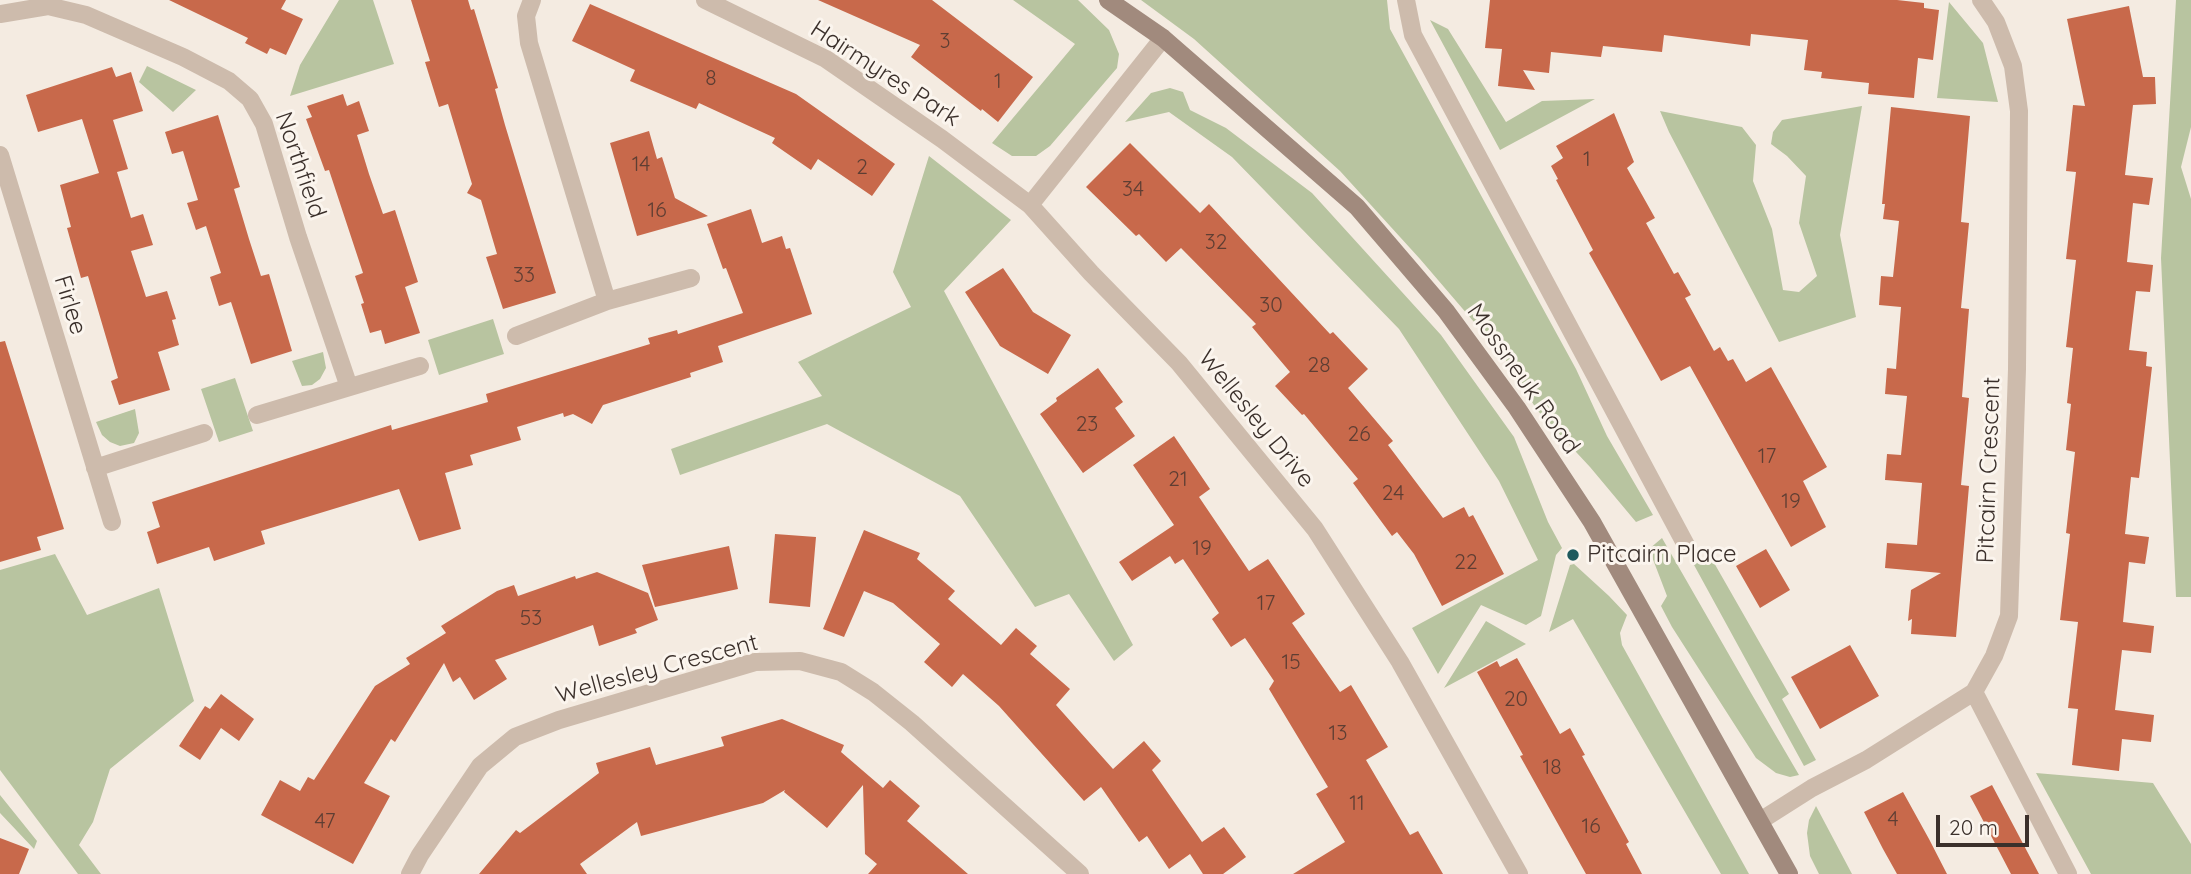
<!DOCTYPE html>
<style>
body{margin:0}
#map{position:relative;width:2191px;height:874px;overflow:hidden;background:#f4ebe1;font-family:Quicksand,sans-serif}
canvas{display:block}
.scale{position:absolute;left:1936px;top:815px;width:93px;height:32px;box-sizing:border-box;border:4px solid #3b302b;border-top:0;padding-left:9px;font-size:21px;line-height:24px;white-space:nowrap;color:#3b302b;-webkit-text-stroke:5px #fbf5ee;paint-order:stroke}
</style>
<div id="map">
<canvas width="2191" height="874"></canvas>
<div class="scale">20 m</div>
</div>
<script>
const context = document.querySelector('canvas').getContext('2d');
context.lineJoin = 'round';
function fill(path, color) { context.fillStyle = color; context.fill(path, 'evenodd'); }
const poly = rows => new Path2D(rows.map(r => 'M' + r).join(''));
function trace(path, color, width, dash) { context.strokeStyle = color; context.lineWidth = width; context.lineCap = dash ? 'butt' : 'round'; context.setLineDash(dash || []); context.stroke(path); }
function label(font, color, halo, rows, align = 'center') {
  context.font = font + ' Quicksand,sans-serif'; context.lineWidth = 6; context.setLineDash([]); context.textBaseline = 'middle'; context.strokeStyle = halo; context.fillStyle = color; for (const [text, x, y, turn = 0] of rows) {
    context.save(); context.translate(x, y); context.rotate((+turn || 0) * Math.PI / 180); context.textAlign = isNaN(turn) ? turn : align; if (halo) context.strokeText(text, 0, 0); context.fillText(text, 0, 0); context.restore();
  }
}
fill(poly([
 [339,0,373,0,394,64,290,96,300,65],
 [1013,0,1078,0,1109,30,1119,54,1117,68,1050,146,1036,156,1012,156,992,143,1075,44],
 [1141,0,1387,0,1390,29,1576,369,1607,436,1653,515,1636,522,1590,467,1537,410,1504,357,1420,259,1340,171,1194,39],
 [2176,0,2191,0,2191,127,2181,167,2191,199,2191,597,2176,597,2161,258],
 [1949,2,1983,43,1998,102,1937,98],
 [1430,20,1448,29,1506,122,1542,101,1595,99,1500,150],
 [147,66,196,90,173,112,139,82],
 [1170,88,1183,92,1190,110,1226,128,1312,193,1441,335,1514,437,1548,522,1562,548,1556,555,1541,616,1526,625,1481,605,1438,674,1412,628,1538,560,1499,481,1399,329,1232,157,1169,112,1125,122,1151,93],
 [1862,106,1840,235,1856,317,1779,342,1669,132,1660,111,1742,127,1756,145,1753,181,1772,229,1783,290,1799,292,1817,276,1799,223,1806,176,1787,156,1771,144,1773,132,1782,120],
 [929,156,1011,220,944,291,1133,645,1114,661,1069,594,1035,607,960,496,827,424,680,475,671,449,822,396,798,362,911,307,893,272],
 [493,319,504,354,439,375,428,340],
 [323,352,326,368,320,379,312,385,302,386,292,361],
 [235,378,253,431,219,442,201,389],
 [135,409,139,433,134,443,120,446,110,442,102,435,96,422],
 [1662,538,1751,693,1799,775,1790,777,1776,773,1756,758,1672,627,1661,606,1667,596,1649,549],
 [55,554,87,615,159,588,194,701,110,769,93,822,79,845,101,874,78,874,0,770,0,570],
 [1709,554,1789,694,1782,699,1816,760,1804,766,1694,565],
 [1574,564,1609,596,1627,615,1620,633,1622,645,1749,874,1721,874,1573,619,1549,632,1570,565],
 [1486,621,1526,644,1444,688],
 [2036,773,2153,783,2191,844,2191,874,2091,874],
 [0,795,37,841,34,849,0,813],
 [1816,806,1852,874,1819,874,1810,856,1807,833,1809,820]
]), '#b8c4a0');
fill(poly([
 [169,0,286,0,281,9,303,19,286,55,270,48,267,54,245,43,248,38],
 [411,0,468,0,471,10,474,9,498,88,495,89,505,125,556,293,503,309,486,257,497,254,481,200,467,193,472,184,448,104,439,107,425,62,430,61],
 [818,0,932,0,1033,77,998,122,982,109,981,111,911,57,920,45],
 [1490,0,1897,0,1924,3,1924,8,1939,10,1933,60,1918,58,1914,98,1868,94,1869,83,1821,78,1822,72,1804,70,1808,40,1751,34,1750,46,1664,35,1662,52,1603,46,1601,57,1551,52,1549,73,1523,70,1535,90,1498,86,1502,49,1485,48],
 [590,4,796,94,895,164,872,196,818,159,811,170,772,143,775,138,699,103,696,109,630,81,635,70,572,41],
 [2129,6,2143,77,2155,77,2156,104,2133,105,2125,175,2153,178,2149,205,2133,203,2127,262,2153,265,2150,292,2136,291,2129,350,2147,352,2146,366,2152,367,2139,478,2131,477,2125,534,2149,537,2147,551,2145,564,2129,562,2123,622,2154,626,2151,653,2122,650,2115,710,2154,715,2151,742,2122,739,2119,771,2072,765,2078,709,2068,708,2078,622,2060,620,2070,534,2066,533,2075,452,2066,450,2071,404,2067,403,2073,348,2066,347,2076,260,2066,259,2076,172,2066,171,2073,105,2085,106,2067,19],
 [112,67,116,77,131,72,143,111,113,120,128,169,117,172,131,218,143,214,153,245,131,251,146,297,167,291,176,319,172,320,179,345,158,352,170,390,119,405,111,381,118,378,88,276,81,278,67,228,71,227,60,185,99,173,82,119,38,132,26,95],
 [343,94,347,106,359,101,369,131,357,135,369,174,383,214,395,210,418,282,405,287,420,333,385,344,381,330,370,333,361,304,364,303,355,276,363,273,329,170,325,171,306,119,312,117,307,106],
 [1891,107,1970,116,1961,222,1969,223,1961,308,1969,309,1962,397,1969,398,1961,485,1969,486,1956,637,1911,634,1912,619,1908,621,1911,590,1941,573,1885,568,1887,543,1917,545,1922,483,1885,480,1887,454,1901,455,1907,396,1885,394,1887,368,1896,369,1901,307,1879,305,1881,276,1893,277,1899,221,1883,219,1885,204,1882,204],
 [1614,113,1634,162,1627,168,1655,218,1646,223,1674,274,1678,272,1691,295,1685,298,1714,351,1720,347,1728,361,1733,359,1746,382,1771,367,1827,467,1803,481,1826,527,1791,547,1690,366,1661,381,1589,253,1593,250,1556,180,1558,179,1551,166,1563,158,1556,146],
 [218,115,240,187,234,189,249,239,261,276,269,274,292,351,251,364,231,302,219,306,210,277,221,273,206,226,196,230,187,203,198,200,183,151,172,154,165,132],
 [649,131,657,159,662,157,675,198,708,216,637,236,610,143],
 [1130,143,1200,213,1209,204,1330,334,1333,332,1368,369,1348,388,1393,441,1388,445,1443,518,1464,507,1469,517,1473,515,1504,574,1442,606,1414,554,1397,532,1392,536,1353,483,1358,479,1304,414,1302,415,1275,386,1290,372,1252,327,1256,324,1181,248,1166,262,1139,234,1136,236,1086,187],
 [751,209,762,243,782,236,786,249,790,248,812,314,718,346,723,362,690,373,691,377,603,405,592,424,573,414,564,417,563,413,517,427,521,440,470,455,473,465,445,473,461,529,419,541,399,489,261,531,265,544,214,561,209,547,157,564,147,532,160,527,152,502,391,425,392,430,488,402,486,394,650,344,648,338,677,330,678,334,743,313,726,268,723,269,707,224],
 [1003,268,1033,312,1071,335,1048,374,1000,346,965,292],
 [5,341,64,529,37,537,41,550,0,562,0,342],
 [1098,368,1123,402,1115,408,1135,436,1083,473,1040,414,1057,401,1056,398],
 [1174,436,1210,489,1199,497,1249,571,1268,559,1305,614,1292,623,1340,692,1351,685,1388,747,1366,760,1410,835,1418,831,1443,874,1293,874,1345,842,1316,794,1328,787,1269,689,1274,681,1245,638,1231,647,1212,619,1219,613,1183,559,1175,564,1170,556,1132,581,1119,562,1174,525,1133,465],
 [864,530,920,553,917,559,955,591,948,599,1001,645,1016,628,1037,646,1030,654,1070,689,1056,705,1113,769,1144,741,1161,761,1152,770,1202,842,1224,827,1246,857,1223,874,1203,874,1190,854,1169,869,1147,836,1139,842,1101,787,1084,801,999,706,963,674,952,687,924,662,940,644,893,603,864,591,844,637,823,629],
 [775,534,816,537,810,607,769,603],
 [729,546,738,589,655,607,642,565],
 [1766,549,1790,590,1760,608,1736,566],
 [597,572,648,593,658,620,635,629,637,633,599,646,593,625,495,660,507,679,474,700,460,677,453,682,444,663,395,742,391,739,364,783,390,796,353,864,261,815,280,780,300,791,308,777,314,780,375,686,410,664,406,658,446,633,441,626,497,591,514,585,518,596,575,576,576,579],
 [1850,645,1879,696,1820,729,1791,677],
 [1517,658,1560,734,1570,728,1585,755,1582,756,1629,842,1626,844,1642,874,1586,874,1520,756,1523,755,1477,672,1497,661,1500,667],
 [221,694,254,719,239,741,221,728,200,760,179,746,205,706,210,709],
 [782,719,844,745,841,752,883,788,890,780,920,806,907,821,968,874,868,874,877,864,865,854,863,785,827,828,784,792,785,790,763,803,641,836,637,822,580,864,587,874,479,874,516,830,520,833,599,773,596,763,650,747,656,765,724,746,721,737],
 [1992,785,2019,836,2039,874,2011,874,1976,807,1970,796],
 [1903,792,1929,839,1947,874,1897,874,1883,849,1864,812],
 [0,838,29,849,19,874,0,874]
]), '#c8694b');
trace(poly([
 [532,0,526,16,529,43,607,301],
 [705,0,826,59,942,139,1030,205,1091,273,1179,363,1315,529,1400,662,1519,874],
 [1406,0,1413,35,1687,547],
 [0,14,48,6,86,15,183,57,229,81,250,99,264,124,298,237,349,387],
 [0,155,112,522],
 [1030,205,1163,38],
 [516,336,607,301,691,278],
 [257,415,420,366],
 [95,468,204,433],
 [1974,692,2068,874],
 [1760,821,1812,788,1866,760,1974,692,1994,656,2009,616,2017,369,2019,111,2013,66,1996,22,1981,0],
 [410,874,420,855,480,766,515,737,559,720,755,662,800,661,841,672,873,692,912,723,1080,874]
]), '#cdbbac', 18);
trace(poly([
 [1108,0,1163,38,1357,207,1446,311,1517,408,1592,522,1789,874]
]), '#a18a7d', 18);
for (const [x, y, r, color] of [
 [1573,555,7,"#1f5a5e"]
]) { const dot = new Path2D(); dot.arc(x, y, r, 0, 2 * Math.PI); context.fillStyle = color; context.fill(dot); trace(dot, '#fbf5ee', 2.5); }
label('21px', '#5e3e33', null, [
 ["3",945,42],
 ["8",711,79],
 ["1",998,82],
 ["1",1587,160],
 ["14",641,165],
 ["2",862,168],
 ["34",1133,190],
 ["16",657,211],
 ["32",1216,243],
 ["33",524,276],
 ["30",1271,306],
 ["28",1319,366],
 ["23",1087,425],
 ["26",1359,435],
 ["17",1767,457],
 ["21",1178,480],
 ["24",1393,494],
 ["19",1791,502],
 ["19",1202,549],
 ["22",1466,563],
 ["17",1266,604],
 ["53",531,619],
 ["15",1291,663],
 ["20",1516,700],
 ["13",1338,734],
 ["18",1552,768],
 ["11",1357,804],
 ["4",1893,820],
 ["47",325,822],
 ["16",1591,827]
]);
label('24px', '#3b302b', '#fbf5ee', [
 ["Hairmyres Park",885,74,33],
 ["Northfield",300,165,71],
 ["Firlee",70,305,73],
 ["Mossneuk Road",1523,379,55],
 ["Wellesley Drive",1256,419,51],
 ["Pitcairn Crescent",1989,470,-88],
 ["Wellesley Crescent",657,669,-15]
]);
label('24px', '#3b302b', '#fbf5ee', [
 ["Pitcairn Place",1587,555]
], 'left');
</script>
